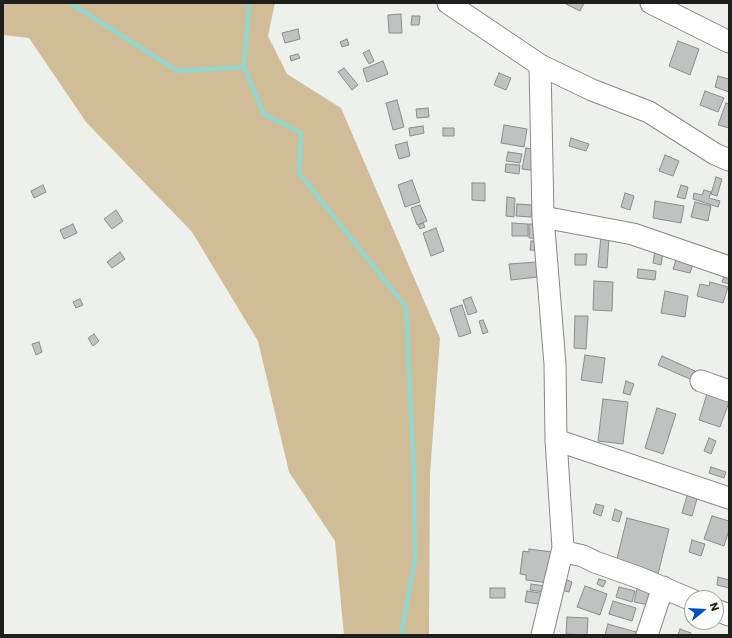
<!DOCTYPE html>
<style>
body{margin:0}
#map{position:relative;width:732px;height:638px;overflow:hidden;background:#eef0ec;font-family:Poppins,sans-serif}
canvas{display:block}
.frame{position:absolute;inset:0;border:4px solid #1e1e1d;pointer-events:none}
.north{position:absolute;left:684px;top:590px;width:40px;height:40px;box-sizing:border-box;background:#fbfdfa;border:1px solid #a3a4a2;border-radius:50%;rotate:72deg;font-size:11px;font-weight:700;line-height:16px;text-align:center;color:#1e1e1d}
.north::after{content:'';display:block;margin:auto;width:14px;height:18px;background:#014fb9;clip-path:polygon(50% 0,100% 100%,50% 72%,0 100%)}
</style>
<div id="map">
<canvas width="732" height="638"></canvas>
<div class="frame"></div>
<div class="north">N</div>
</div>
<script>
const context = document.querySelector('canvas').getContext('2d');
context.lineJoin = 'round';
function fill(path, color) { context.fillStyle = color; context.fill(path, 'evenodd'); }
const poly = rows => new Path2D(rows.map(r => 'M' + r).join(''));
function trace(path, color, width, dash) { context.strokeStyle = color; context.lineWidth = width; context.lineCap = dash ? 'butt' : 'round'; context.setLineDash(dash || []); context.stroke(path); }
fill(poly([
 [3,3,275,3,268,36,287,74,341,108,440,338,430,474,429,635,344,635,335,541,289,472,258,341,192,232,86,122,29,38,3,35]
]), '#d0bc96');
trace(poly([
 [70,3,178,71,244,67],
 [249,3,244,67,264,114,301,133,299,173,406,307,414,475,415,560,401,635]
]), '#94d6cb', 4.5);
const building = poly([
 [566,3,584,3,580,11,566,4,566,3],
 [401,14,402,33,389,33,388,15,401,14],
 [412,16,420,16,419,25,411,25,412,16],
 [298,29,300,39,285,43,282,33,298,29],
 [347,39,349,45,342,47,340,42,347,39],
 [678,41,699,49,690,75,669,66,678,41],
 [369,50,374,61,369,64,363,53,369,50],
 [298,54,300,58,291,61,290,56,298,54],
 [383,61,388,74,367,82,363,69,383,61],
 [344,68,358,85,352,90,338,72,344,68],
 [499,73,511,78,506,90,494,85,499,73],
 [718,76,729,79,729,92,715,87,718,76],
 [705,91,724,98,718,112,700,105,705,91],
 [397,100,404,127,393,130,386,103,397,100],
 [726,103,729,104,729,128,718,125,726,103],
 [428,108,429,117,417,118,416,109,428,108],
 [504,125,527,129,524,147,501,143,504,125],
 [423,126,424,133,410,136,409,128,423,126],
 [443,128,454,128,454,136,443,136,443,128],
 [571,138,589,144,586,151,569,146,571,138],
 [407,142,410,156,399,159,395,145,407,142],
 [526,148,541,151,537,171,522,169,526,148],
 [508,152,522,154,520,163,506,161,508,152],
 [665,155,679,161,673,176,659,171,665,155],
 [506,164,520,165,519,174,505,172,506,164],
 [716,177,722,179,717,196,711,194,716,177],
 [412,180,420,202,405,207,398,185,412,180],
 [472,183,485,183,485,201,472,200,472,183],
 [43,185,46,192,34,198,31,191,43,185],
 [681,185,688,187,685,199,677,197,681,185],
 [704,190,711,192,709,198,720,201,718,207,693,199,694,193,702,195,704,190],
 [625,193,634,196,630,210,621,207,625,193],
 [507,197,515,198,514,217,506,216,507,197],
 [655,201,684,206,681,223,653,218,655,201],
 [695,202,711,206,708,221,691,217,695,202],
 [517,204,532,205,531,217,516,216,517,204],
 [420,205,427,221,417,225,411,208,420,205],
 [116,210,123,221,112,229,104,219,116,210],
 [423,223,425,227,420,229,418,225,423,223],
 [512,223,528,224,528,236,512,236,512,223],
 [73,224,77,233,64,239,60,230,73,224],
 [529,224,543,224,542,239,529,238,529,224],
 [436,228,444,251,431,256,423,233,436,228],
 [601,236,609,237,607,268,598,267,601,236],
 [531,241,542,241,542,251,530,250,531,241],
 [655,250,663,252,661,265,653,263,655,250],
 [120,252,125,259,112,268,107,262,120,252],
 [575,254,587,254,586,265,575,265,575,254],
 [676,260,693,264,690,273,673,269,676,260],
 [537,262,538,277,511,280,509,264,537,262],
 [638,269,656,271,655,280,637,278,638,269],
 [726,270,729,271,729,284,722,282,726,270],
 [594,281,613,282,612,311,593,310,594,281],
 [710,282,728,287,723,303,697,296,700,284,709,286,710,282],
 [665,291,688,296,685,317,661,313,665,291],
 [471,297,477,312,468,315,463,300,471,297],
 [80,299,83,305,76,308,73,302,80,299],
 [462,305,471,333,459,337,450,309,462,305],
 [575,316,588,316,586,349,574,348,575,316],
 [483,320,488,332,483,334,479,321,483,320],
 [94,334,99,341,93,346,88,338,94,334],
 [39,342,42,352,36,355,32,344,39,342],
 [585,355,605,358,602,383,581,380,585,355],
 [662,356,695,371,692,380,658,365,662,356],
 [626,381,634,384,630,395,623,393,626,381],
 [709,387,729,394,729,402,720,427,699,420,709,387],
 [603,399,628,402,623,444,598,441,603,399],
 [657,408,676,414,663,454,645,448,657,408],
 [709,438,716,441,711,454,704,451,709,438],
 [711,467,726,472,724,478,709,473,711,467],
 [689,489,699,492,692,516,682,513,689,489],
 [596,504,604,506,601,516,593,513,596,504],
 [615,509,622,512,619,522,612,520,615,509],
 [712,516,729,521,729,530,724,546,704,539,712,516],
 [627,518,669,529,658,574,616,563,627,518],
 [692,540,705,544,701,556,689,552,692,540],
 [529,549,552,552,548,583,526,580,526,575,520,574,523,551,529,552,529,549],
 [718,577,729,580,729,588,717,585,718,577],
 [565,579,572,582,569,592,561,590,565,579],
 [599,579,606,581,603,587,597,584,599,579],
 [531,584,545,586,544,592,530,590,531,584],
 [585,586,607,594,600,615,577,607,585,586],
 [619,587,635,591,632,602,616,597,619,587],
 [490,588,505,588,505,598,490,598,490,588],
 [637,589,657,593,654,606,634,602,637,589],
 [527,591,546,594,545,605,525,602,527,591],
 [613,601,636,608,632,621,609,614,613,601],
 [567,617,588,618,587,635,566,634,567,617],
 [608,624,643,634,643,635,605,635,608,624],
 [680,629,691,633,690,635,678,635,680,629]
]);
fill(building, '#bec2c0');
trace(building, '#8a8d8b', 1);
const minor = poly([
 [448,3,540,65,592,90,649,112,715,154,729,160],
 [651,3,729,42],
 [540,65,543,217,555,364,556,440,563,548,542,635],
 [543,217,633,234,729,267],
 [701,381,729,391],
 [556,440,729,498],
 [563,548,570,553,583,556,595,562,640,578,692,600],
 [716,610,729,615],
 [647,635,663,587]
]);
trace(minor, '#888a87', 23);
trace(minor, '#fff', 21);
</script>
